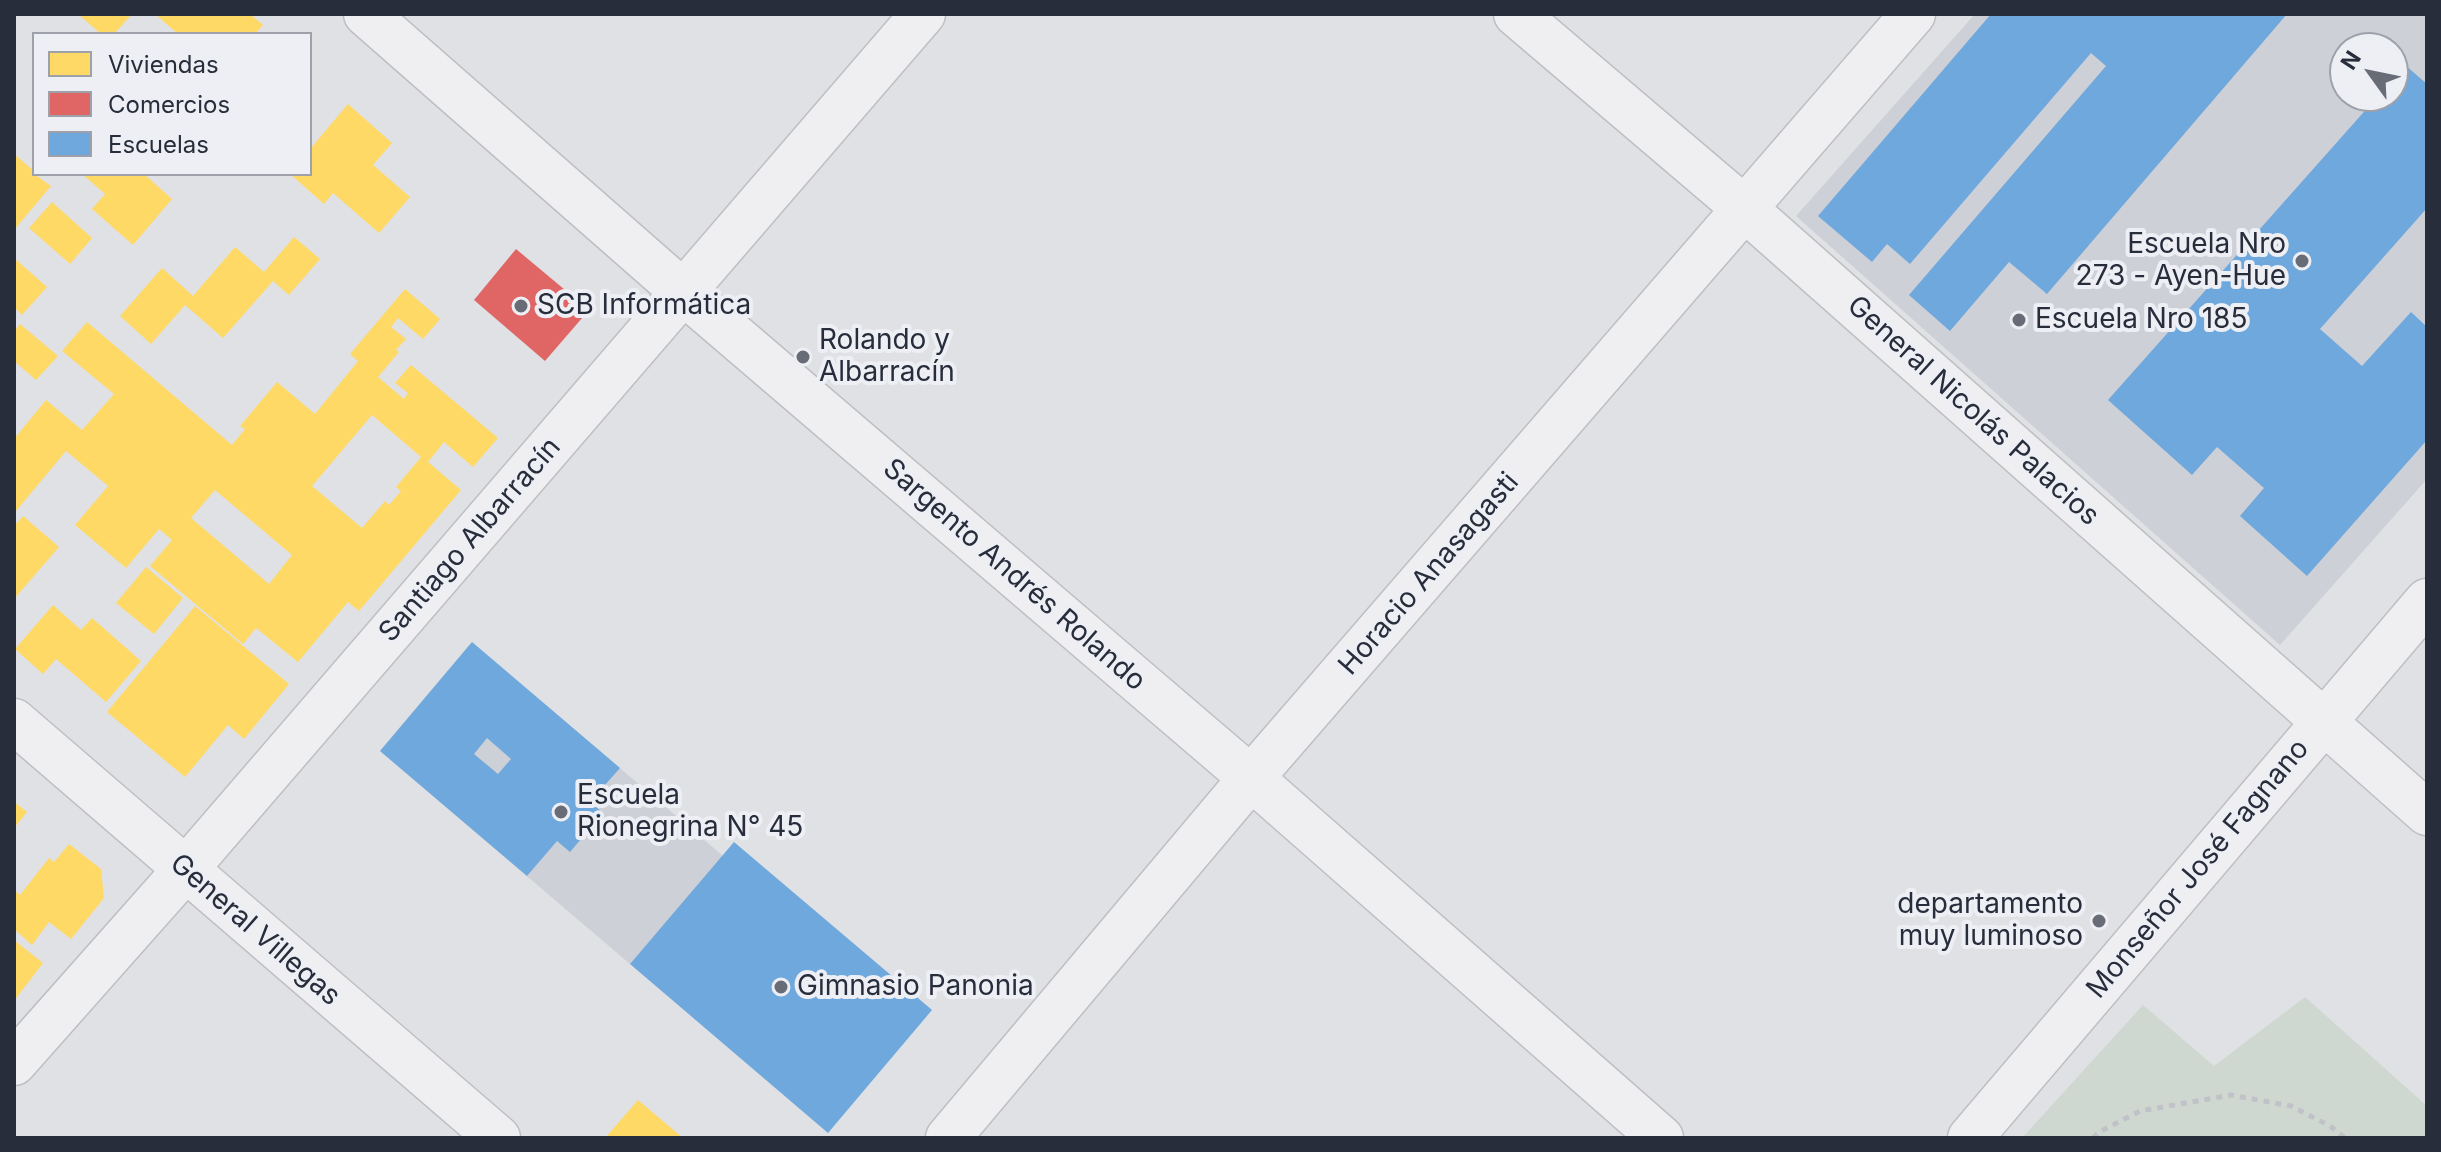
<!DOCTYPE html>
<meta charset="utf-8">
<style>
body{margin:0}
#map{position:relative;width:2441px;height:1152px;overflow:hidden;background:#dfe1e4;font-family:Inter,sans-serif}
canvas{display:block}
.frame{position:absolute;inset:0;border:16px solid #282d3c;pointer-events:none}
.legend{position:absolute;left:32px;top:32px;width:280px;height:144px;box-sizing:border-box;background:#edeff4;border:2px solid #9ea1aa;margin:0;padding:10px 14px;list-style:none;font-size:24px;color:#282d3c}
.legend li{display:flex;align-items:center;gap:16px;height:40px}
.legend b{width:40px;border:2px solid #9ea1aa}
.north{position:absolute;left:2329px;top:32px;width:80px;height:80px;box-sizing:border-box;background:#edeff4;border:2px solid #9ea1aa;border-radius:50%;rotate:303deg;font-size:22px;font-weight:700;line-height:32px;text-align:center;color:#282d3c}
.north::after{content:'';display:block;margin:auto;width:28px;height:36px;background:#686c77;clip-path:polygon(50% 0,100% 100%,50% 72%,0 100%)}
</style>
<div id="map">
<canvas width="2441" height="1152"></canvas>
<div class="frame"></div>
<ul class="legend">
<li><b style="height:22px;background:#ffd966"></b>Viviendas</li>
<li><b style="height:22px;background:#e06666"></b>Comercios</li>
<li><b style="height:22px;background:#6fa8dc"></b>Escuelas</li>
</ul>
<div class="north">N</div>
</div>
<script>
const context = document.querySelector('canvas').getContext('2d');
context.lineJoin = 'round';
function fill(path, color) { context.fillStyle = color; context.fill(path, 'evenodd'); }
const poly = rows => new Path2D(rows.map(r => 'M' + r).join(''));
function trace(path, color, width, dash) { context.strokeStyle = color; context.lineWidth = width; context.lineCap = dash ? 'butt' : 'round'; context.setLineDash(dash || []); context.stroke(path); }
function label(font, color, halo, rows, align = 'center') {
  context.font = font + ' Inter,sans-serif'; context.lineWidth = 8; context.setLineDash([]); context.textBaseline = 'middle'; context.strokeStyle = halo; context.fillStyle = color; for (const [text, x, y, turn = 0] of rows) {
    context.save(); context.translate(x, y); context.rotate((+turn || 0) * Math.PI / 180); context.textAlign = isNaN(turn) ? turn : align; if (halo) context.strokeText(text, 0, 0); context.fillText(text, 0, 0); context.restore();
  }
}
fill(poly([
 [1975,14,2427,14,2427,479,2280,645,1796,216],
 [2345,48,2393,48,2393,96,2345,96],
 [472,642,723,856,630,964,380,751]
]), '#ced0d7');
fill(poly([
 [2305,997,2427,1106,2427,1138,2022,1138,2143,1005,2214,1066]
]), '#cfd8d0');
fill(poly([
 [78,14,132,14,114,34,101,34],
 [155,14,250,14,263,25,255,34,178,34],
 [348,104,392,143,373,165,410,197,379,233,333,193,324,204,290,174,310,174,310,149],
 [14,154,34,171,34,174,51,186,14,230],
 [82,174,144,174,172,199,133,245,92,209,105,194],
 [52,202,92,238,70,264,29,228],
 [294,237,320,259,289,295,273,281,223,338,185,305,151,344,120,316,162,268,193,296,235,247,264,272],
 [14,258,47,287,22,315,14,307],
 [405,289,440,319,423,339,398,318,391,327,406,339,396,350,399,352,378,377,404,399,408,393,395,383,411,365,498,438,473,467,444,442,428,462,461,490,359,611,348,602,298,662,256,628,243,644,150,566,172,540,159,529,126,568,75,525,108,486,66,451,16,511,14,509,14,439,46,400,82,430,114,394,62,351,87,322,232,445,245,429,240,426,277,382,315,414,358,361,350,354],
 [372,415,421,457,396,487,401,491,389,505,385,501,362,528,312,486],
 [215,490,292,555,269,584,191,518],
 [20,324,58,356,36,380,14,361,14,331],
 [23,516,59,547,14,599,14,526],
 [146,567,183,598,154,634,116,603],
 [53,605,81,630,92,618,141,661,106,702,56,659,43,674,15,649],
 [195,606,289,684,244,739,228,725,185,777,107,712],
 [14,802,27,812,14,828],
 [69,844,101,869,104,898,71,939,49,922,32,945,14,929,14,890,20,895,49,858,54,862],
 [14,940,43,963,14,1001],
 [638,1100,683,1138,605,1138]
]), '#ffd966');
fill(poly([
 [516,249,589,310,545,361,474,300]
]), '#e06666');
fill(poly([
 [1991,14,2287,14,2047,294,2009,262,1950,331,1909,295,2106,66,2091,53,1910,264,1887,244,1872,262,1818,216],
 [2405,65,2427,84,2427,208,2320,329,2362,366,2411,312,2427,327,2427,440,2307,576,2240,516,2264,488,2217,447,2192,475,2108,400,2378,96,2393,96,2393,79],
 [472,642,620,768,590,802,603,813,570,852,557,841,527,876,380,751],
 [487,738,511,759,498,774,474,754],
 [734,842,932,1010,828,1133,630,964]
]), '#6fa8dc');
const minor = poly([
 [366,14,683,292,1251,778,1661,1138],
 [1516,14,1745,209,2427,813],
 [14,721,498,1138],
 [14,1063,185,870,923,14],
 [948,1138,1251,778,1913,14],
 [1970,1138,2427,601]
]);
trace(minor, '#bdbfc2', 47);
trace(poly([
 [2093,1138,2099,1132,2140,1111,2231,1095,2291,1106,2330,1126,2345,1138]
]), '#c1c2c7', 5, [6, 6]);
trace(minor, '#efeff1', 44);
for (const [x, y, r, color] of [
 [2302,261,8,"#686c77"],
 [521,306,8,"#686c77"],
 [2019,320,8,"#686c77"],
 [803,357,8,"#686c77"],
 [561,812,8,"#686c77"],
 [2099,921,8,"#686c77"],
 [781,987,8,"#686c77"]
]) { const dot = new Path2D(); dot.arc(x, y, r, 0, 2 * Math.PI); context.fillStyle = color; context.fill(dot); trace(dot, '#edeff4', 3); }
label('28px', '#282d3c', '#edeff4', [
 ["Escuela Nro",2286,245,"right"],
 ["273 - Ayen-Hue",2286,277,"right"],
 ["SCB Informática",537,306],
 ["Escuela Nro 185",2035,320],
 ["Rolando y",819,341],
 ["Albarracín",819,373],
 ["Escuela",577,796],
 ["Rionegrina N° 45",577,828],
 ["departamento",2083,905,"right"],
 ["muy luminoso",2083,937,"right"],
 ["Gimnasio Panonia",797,987]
], 'left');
label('28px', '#282d3c', '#edeff4', [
 ["General Nicolás Palacios",1973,411,42],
 ["Santiago Albarracín",470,540,-49],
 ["Horacio Anasagasti",1429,574,-49],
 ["Sargento Andrés Rolando",1014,575,41],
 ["Monseñor José Fagnano",2198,869,-50],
 ["General Villegas",255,930,41]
]);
</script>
